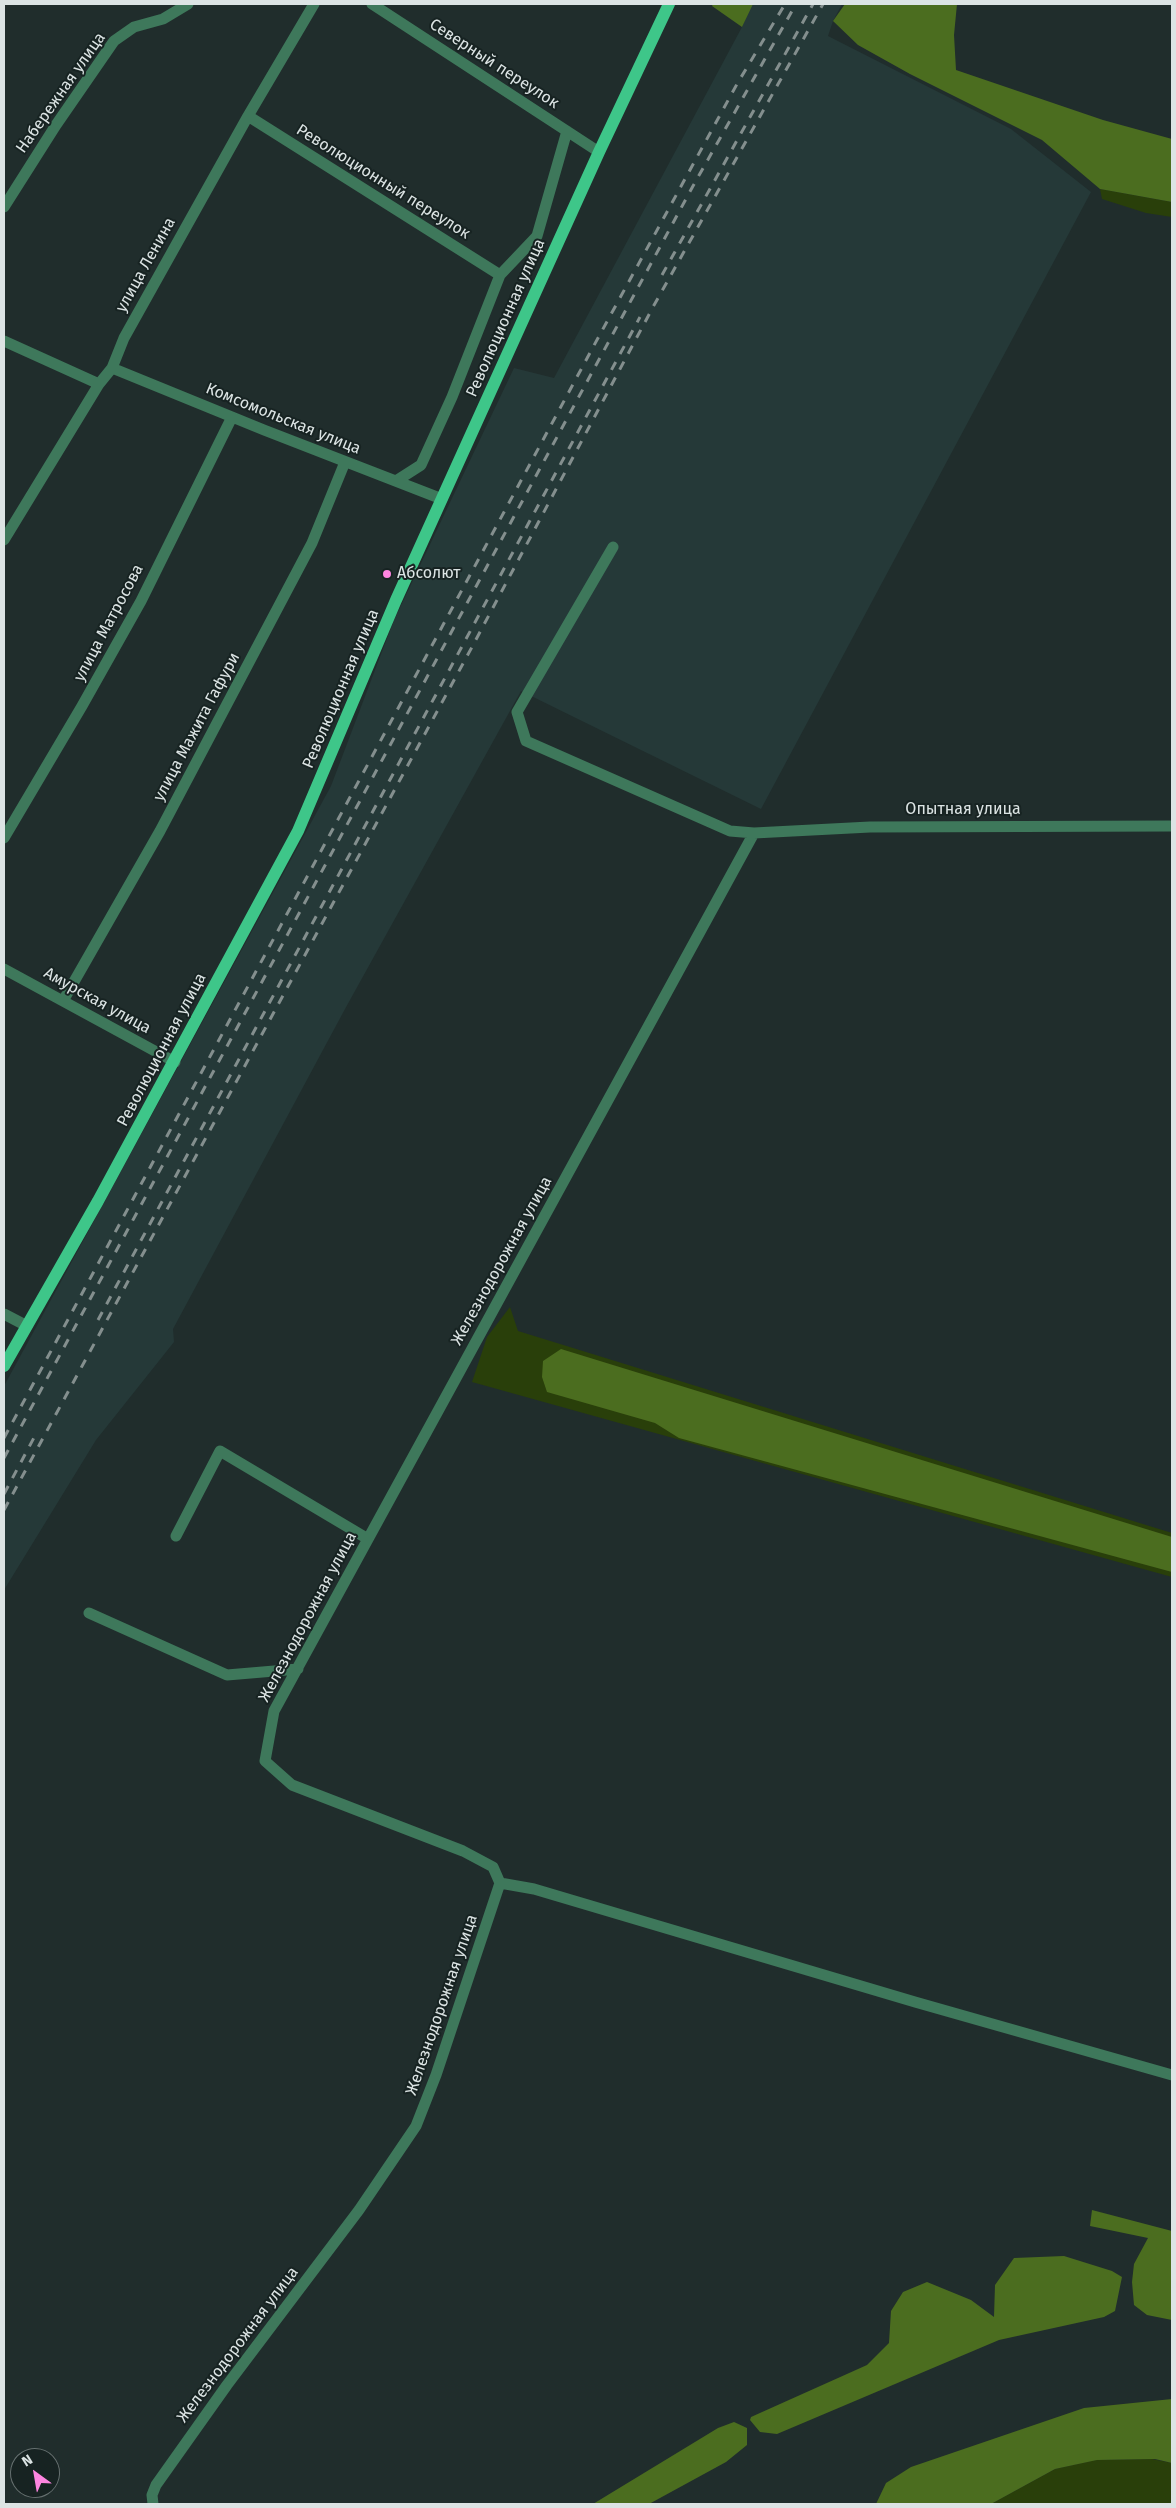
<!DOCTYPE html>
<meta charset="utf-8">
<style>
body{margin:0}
#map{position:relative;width:1176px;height:2508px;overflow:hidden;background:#202d2c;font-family:"Fira Sans",sans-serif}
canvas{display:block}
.frame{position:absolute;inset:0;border:5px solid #dce4e4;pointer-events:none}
.north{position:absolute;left:10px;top:2448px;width:50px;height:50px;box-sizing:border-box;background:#172322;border:1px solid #667070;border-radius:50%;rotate:328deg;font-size:14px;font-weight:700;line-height:20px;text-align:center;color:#dce4e4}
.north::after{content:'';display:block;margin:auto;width:18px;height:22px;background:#fe85e0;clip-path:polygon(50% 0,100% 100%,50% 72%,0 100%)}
</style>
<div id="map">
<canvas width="1176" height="2508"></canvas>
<div class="frame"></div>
<div class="north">N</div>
</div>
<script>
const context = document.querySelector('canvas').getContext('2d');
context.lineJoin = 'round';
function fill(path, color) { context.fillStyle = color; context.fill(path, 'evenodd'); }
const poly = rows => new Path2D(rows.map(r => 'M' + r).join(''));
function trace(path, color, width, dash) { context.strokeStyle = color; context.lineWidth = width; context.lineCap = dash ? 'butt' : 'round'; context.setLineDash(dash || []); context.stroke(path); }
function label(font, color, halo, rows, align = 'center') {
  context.font = font + ' "Fira Sans",sans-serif'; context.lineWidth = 4; context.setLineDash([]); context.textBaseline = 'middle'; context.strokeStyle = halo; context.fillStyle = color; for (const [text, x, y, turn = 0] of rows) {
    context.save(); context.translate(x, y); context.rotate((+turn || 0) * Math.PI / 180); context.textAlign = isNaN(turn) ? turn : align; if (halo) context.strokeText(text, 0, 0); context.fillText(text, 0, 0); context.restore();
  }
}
fill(poly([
 [751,4,842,4,833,21,828,36,1011,129,1091,192,761,809,521,691,345,1009,173,1329,174,1342,96,1440,4,1590,4,1386,331,786,394,620,514,368,554,378,742,27]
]), '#253938');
fill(poly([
 [1100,189,1172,202,1172,217,1146,213,1102,199],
 [510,1307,518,1331,1172,1533,1172,1577,472,1382,487,1337],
 [1152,2459,1172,2463,1172,2504,991,2504,1055,2469,1096,2460]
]), '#293f0a');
fill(poly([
 [713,4,753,4,742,27,712,6],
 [845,4,957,4,954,35,956,70,1103,120,1172,139,1172,202,1100,189,1042,140,910,74,858,45,833,21],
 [561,1349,1172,1537,1172,1572,679,1438,655,1423,547,1392,542,1377,543,1361],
 [1092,2210,1172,2231,1172,2320,1147,2315,1134,2305,1132,2282,1134,2264,1148,2238,1090,2226],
 [1064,2256,1112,2271,1122,2277,1115,2311,1104,2317,999,2340,777,2434,760,2432,750,2420,751,2417,867,2365,889,2343,891,2311,903,2292,927,2282,971,2300,994,2317,995,2285,1014,2258],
 [1172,2399,1172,2463,1155,2459,1097,2460,1055,2469,991,2504,876,2504,886,2483,911,2467,1084,2408],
 [734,2422,747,2428,747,2445,726,2462,649,2504,593,2504,718,2428]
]), '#4b6d1f');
trace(poly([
 [372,4,599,152],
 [248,116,500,275],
 [4,207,56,125,114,41,134,27,163,19,188,4],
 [4,341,99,384],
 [112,368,264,430,442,499],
 [396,481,421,465,452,397,500,275,537,236,567,131],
 [4,540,99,384,112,368,124,338,248,116,314,4],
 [613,547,517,712,526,741,730,831,754,833,870,827,1172,826],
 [4,838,82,706,141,601,232,417],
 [4,969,175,1062],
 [63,1001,160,831,312,543,345,462],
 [4,1314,27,1326],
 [176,1536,220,1451,368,1539],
 [89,1613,227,1675,298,1669],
 [500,1883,534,1889,915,2002,1172,2075],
 [153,2504,152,2495,156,2485,227,2385,359,2210,416,2126,436,2075,500,1883,493,1867,463,1851,292,1785,265,1761,274,1711,754,833]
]), '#3e785b', 11);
trace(poly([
 [4,1366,98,1201,298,831,396,600,599,152,669,4]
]), '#3ec689', 12);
trace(poly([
 [662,275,813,4],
 [98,1320,640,317],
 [4,1438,598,338,737,84,785,4],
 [4,1458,693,186,796,4],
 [4,1494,37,1432],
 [4,1510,472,647,653,307,823,4]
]), '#848f8e', 3, [9, 9]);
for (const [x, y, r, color] of [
 [387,574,5,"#fe85e0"]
]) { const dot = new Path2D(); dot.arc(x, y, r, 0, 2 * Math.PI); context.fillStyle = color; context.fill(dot); trace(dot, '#172322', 2); }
label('16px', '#dce4e4', '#172322', [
 ["Северный переулок",494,64,33],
 ["Набережная улица",61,93,-55],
 ["Революционный переулок",383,182,32],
 ["улица Ленина",146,265,-61],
 ["Революционная улица",506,318,-66],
 ["Комсомольская улица",283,419,22],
 ["улица Матросова",109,623,-62],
 ["Революционная улица",341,689,-67],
 ["улица Мажита Гафури",197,727,-62],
 ["Опытная улица",963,810],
 ["Амурская улица",97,1001,29],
 ["Революционная улица",162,1050,-62],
 ["Железнодорожная улица",502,1261,-61],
 ["Железнодорожная улица",308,1617,-62],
 ["Железнодорожная улица",442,2005,-71],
 ["Железнодорожная улица",238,2345,-53]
]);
label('16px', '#dce4e4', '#172322', [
 ["Абсолют",397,574]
], 'left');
</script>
